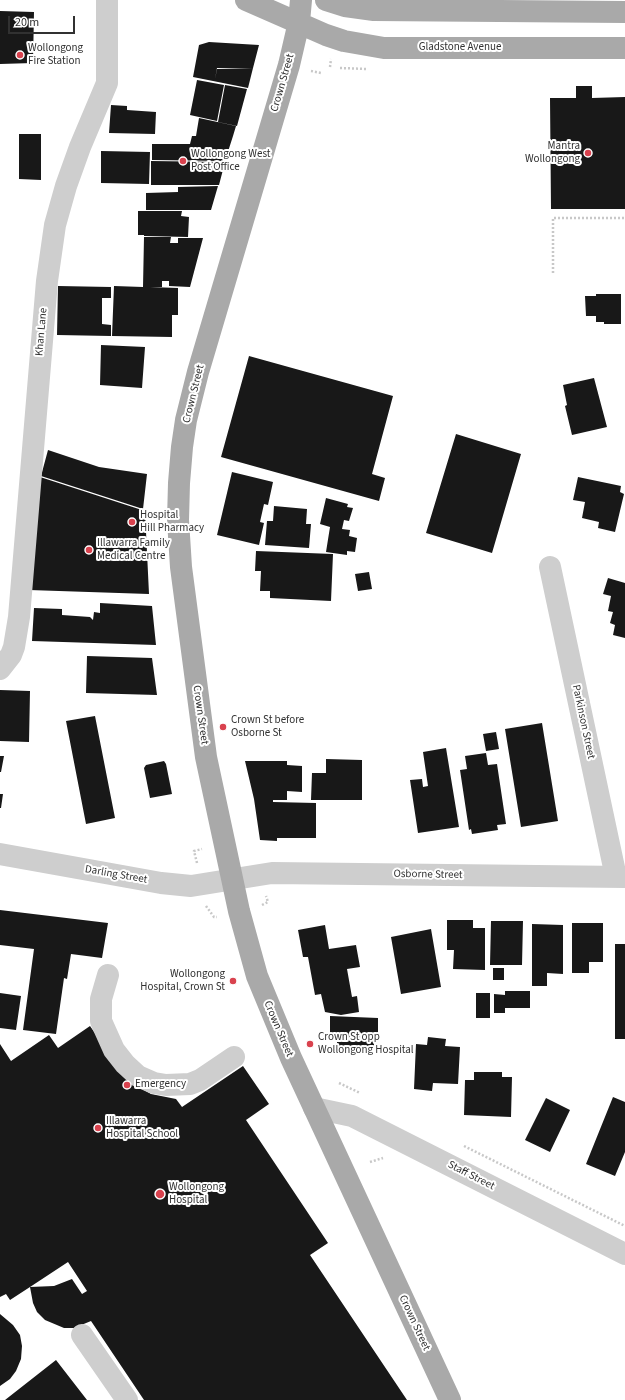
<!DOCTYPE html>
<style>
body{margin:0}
#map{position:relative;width:625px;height:1400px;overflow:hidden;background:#fff;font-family:"Source Sans 3",sans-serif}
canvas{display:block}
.scale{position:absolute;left:8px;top:16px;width:67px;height:18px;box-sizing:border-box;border:2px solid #313131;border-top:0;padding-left:5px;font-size:12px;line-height:14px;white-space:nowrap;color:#313131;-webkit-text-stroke:3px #fff;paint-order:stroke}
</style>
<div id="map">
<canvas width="625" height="1400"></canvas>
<div class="scale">20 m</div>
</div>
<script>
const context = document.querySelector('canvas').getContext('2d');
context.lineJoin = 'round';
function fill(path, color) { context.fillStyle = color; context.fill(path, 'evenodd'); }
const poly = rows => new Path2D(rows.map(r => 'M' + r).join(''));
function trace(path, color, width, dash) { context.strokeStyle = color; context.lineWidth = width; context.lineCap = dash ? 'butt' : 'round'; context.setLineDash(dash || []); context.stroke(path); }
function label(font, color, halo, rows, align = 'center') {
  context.font = font + ' "Source Sans 3",sans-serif'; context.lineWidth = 4; context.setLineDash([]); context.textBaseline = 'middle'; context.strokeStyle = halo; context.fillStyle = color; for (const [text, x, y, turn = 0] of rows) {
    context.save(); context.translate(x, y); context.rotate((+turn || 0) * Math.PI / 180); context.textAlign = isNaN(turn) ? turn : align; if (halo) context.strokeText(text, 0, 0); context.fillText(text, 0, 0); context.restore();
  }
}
fill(poly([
 [0,11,34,12,33,63,0,64],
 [209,42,259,45,253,68,217,68,215,79,217,69,253,68,248,88,193,77,199,45],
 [197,80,224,85,217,121,190,115],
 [225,85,247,89,237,126,218,122],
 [576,86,592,86,592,98,625,97,625,209,551,209,550,98,576,98],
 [111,105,127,106,127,110,156,112,155,134,109,133],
 [199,118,236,126,233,136,196,136],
 [19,134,41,134,41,180,19,179],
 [192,136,233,136,225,161,152,160,152,144,190,144],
 [101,151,150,152,149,184,101,183],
 [151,161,225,162,219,185,151,185],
 [218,186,211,210,146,210,146,193,178,192,178,187],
 [138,211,182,211,181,216,189,217,188,237,144,236,144,235,138,235],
 [144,237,171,237,170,243,178,243,178,238,203,238,190,287,169,286,169,281,162,281,162,287,150,287,178,288,178,315,172,315,172,337,112,336,114,286,143,287],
 [58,286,111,287,111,298,102,298,102,324,111,325,111,336,57,335],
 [596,294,621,294,621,324,604,324,604,322,596,322,596,316,586,316,585,296,596,296],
 [101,345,145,347,142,388,100,385],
 [249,356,393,396,372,474,385,478,379,501,221,457],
 [594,378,607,427,572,435,565,406,567,405,563,385],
 [456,434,521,454,492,553,426,533],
 [48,450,99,467,147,474,143,509,41,476],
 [232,472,273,482,268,505,264,504,260,522,264,523,259,545,217,535],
 [37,476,145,511,149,594,29,590],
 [578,477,621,486,620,492,624,494,615,532,598,528,599,522,582,518,585,502,573,500],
 [326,498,348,504,347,507,353,508,349,521,344,520,342,529,350,530,349,536,357,538,355,552,347,551,347,555,326,552,330,527,320,524],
 [274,506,307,509,306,524,311,524,309,548,265,545,267,521,273,521],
 [256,551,333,554,331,601,270,598,270,591,260,591,261,571,255,571],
 [369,572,372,589,358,591,355,574],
 [608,578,625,583,625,638,613,635,615,625,610,623,613,612,608,611,611,596,603,594],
 [100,603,152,606,156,645,32,641,34,608,62,609,62,615,90,617,93,620,94,612,100,613],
 [87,656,152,658,157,695,86,693],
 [0,690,30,691,29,742,0,741],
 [95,716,115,818,86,824,66,721],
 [542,723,558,821,521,827,505,729],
 [496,732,499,749,486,751,483,734],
 [446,748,459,827,418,833,410,780,422,779,423,787,428,786,423,752],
 [486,753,488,765,497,764,506,824,497,825,498,830,472,834,471,829,469,830,460,770,467,769,465,756],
 [0,756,4,756,1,772,0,772],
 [326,759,362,760,362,800,311,800,312,773,326,773],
 [164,761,166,764,172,794,150,798,144,768,146,765],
 [245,761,287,761,287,765,302,766,302,792,287,791,287,800,273,800,273,802,316,803,316,838,277,838,277,841,260,840,254,799],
 [0,794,3,794,1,808,0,808],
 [0,910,108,923,102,958,71,954,67,979,64,978,56,1034,23,1030,34,949,0,945],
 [447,920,473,920,473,928,485,928,485,970,453,969,454,950,447,950],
 [491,921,523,921,522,965,490,965],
 [572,923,603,923,603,962,589,962,589,973,572,973],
 [532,924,563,925,563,974,547,973,547,986,532,986],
 [325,925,329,949,356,945,360,967,347,969,352,997,357,996,359,1012,341,1015,325,1012,321,994,315,995,308,957,303,957,298,930],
 [431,929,441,987,401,994,391,937],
 [615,944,625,944,625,1039,615,1039],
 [493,968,504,968,504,980,493,980],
 [505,991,530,991,530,1008,505,1008,505,1013,494,1013,494,994,505,995],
 [0,993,21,996,16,1030,0,1028],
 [476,993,490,993,490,1018,476,1018],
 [330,1016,378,1018,378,1038,374,1038,374,1048,337,1047,337,1035,330,1035],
 [90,1026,129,1082,151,1094,176,1099,182,1107,243,1066,269,1104,246,1120,328,1243,310,1255,407,1400,144,1400,91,1321,74,1328,64,1328,45,1320,37,1312,33,1303,30,1287,10,1300,6,1294,0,1297,0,1044,11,1061,49,1035,58,1048],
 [68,1262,87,1291,82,1294,72,1279,54,1286,30,1287],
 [428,1037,446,1039,445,1046,460,1047,458,1084,433,1083,432,1091,414,1089,416,1044,427,1045],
 [474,1072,502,1072,502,1077,512,1077,511,1117,464,1115,465,1080,474,1080],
 [613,1097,625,1102,625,1152,615,1176,586,1164],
 [546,1098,570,1110,550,1152,525,1140],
 [0,1314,13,1325,20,1335,22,1346,21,1359,16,1371,10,1379,0,1386],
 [56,1360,87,1400,5,1400]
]), '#181818');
trace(poly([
 [330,67,331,59],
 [340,68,367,69],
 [311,71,321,73],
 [553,273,553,218,625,218],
 [197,863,194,851,202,849],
 [262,905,268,902,266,896],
 [206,906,214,917,217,917],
 [339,1083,360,1093],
 [464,1146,625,1226],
 [370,1162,383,1158]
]), '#c8c8c8', 2.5, [2, 2]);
trace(poly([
 [550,567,616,877],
 [0,669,11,655,14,647,19,617,47,281,55,225,66,186,80,147,107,83,107,0],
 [0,854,161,883,191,886,272,873,625,877],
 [108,975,101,999,101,1021,114,1050,125,1064,138,1076,154,1083,166,1085,190,1084,200,1080,234,1057],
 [314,1108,352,1116,625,1254],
 [82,1335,127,1400]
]), '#cecece', 22);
trace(poly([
 [246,0,326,35,344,41,384,48,625,48],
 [301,0,299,22,289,65,198,372,186,420,182,447,179,483,178,520,181,567,206,757,239,911,257,976,291,1058,450,1400],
 [326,0,345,6,374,10,625,12]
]), '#a9a9a9', 22);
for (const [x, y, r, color] of [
 [20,55,4,"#d9424e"],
 [588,153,4,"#d9424e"],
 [183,161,4,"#d9424e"],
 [132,522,4,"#d9424e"],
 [89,550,4,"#d9424e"],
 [223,727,4,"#d9424e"],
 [233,981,4,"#d9424e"],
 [310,1044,4,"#d9424e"],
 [127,1085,4,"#d9424e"],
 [98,1128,4,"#d9424e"],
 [160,1194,5,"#d9424e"]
]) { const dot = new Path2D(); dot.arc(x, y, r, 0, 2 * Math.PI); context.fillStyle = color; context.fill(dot); trace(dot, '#fff', 1.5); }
label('11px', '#313131', '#fff', [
 ["Gladstone Avenue",460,48],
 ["Crown Street",283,83,-74],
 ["Khan Lane",42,332,-85],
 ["Crown Street",194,394,-76],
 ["Crown Street",200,715,82],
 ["Parkinson Street",583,722,78],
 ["Darling Street",116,875,10],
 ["Osborne Street",428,875,1],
 ["Crown Street",278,1029,67],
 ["Staff Street",471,1176,27],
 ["Crown Street",414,1323,65]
]);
label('11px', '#313131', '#fff', [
 ["Wollongong",28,49],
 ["Fire Station",28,62],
 ["Mantra",580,147,"right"],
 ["Wollongong",580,160,"right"],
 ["Wollongong West",191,155],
 ["Post Office",191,168],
 ["Hospital",140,516],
 ["Hill Pharmacy",140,529],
 ["Illawarra Family",97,544],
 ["Medical Centre",97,557],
 ["Crown St before",231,721],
 ["Osborne St",231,734],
 ["Wollongong",225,975,"right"],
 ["Hospital, Crown St",225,988,"right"],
 ["Crown St opp",318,1038],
 ["Wollongong Hospital",318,1051],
 ["Emergency",135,1085],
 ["Illawarra",106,1122],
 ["Hospital School",106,1135],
 ["Wollongong",169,1188],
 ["Hospital",169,1201]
], 'left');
</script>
